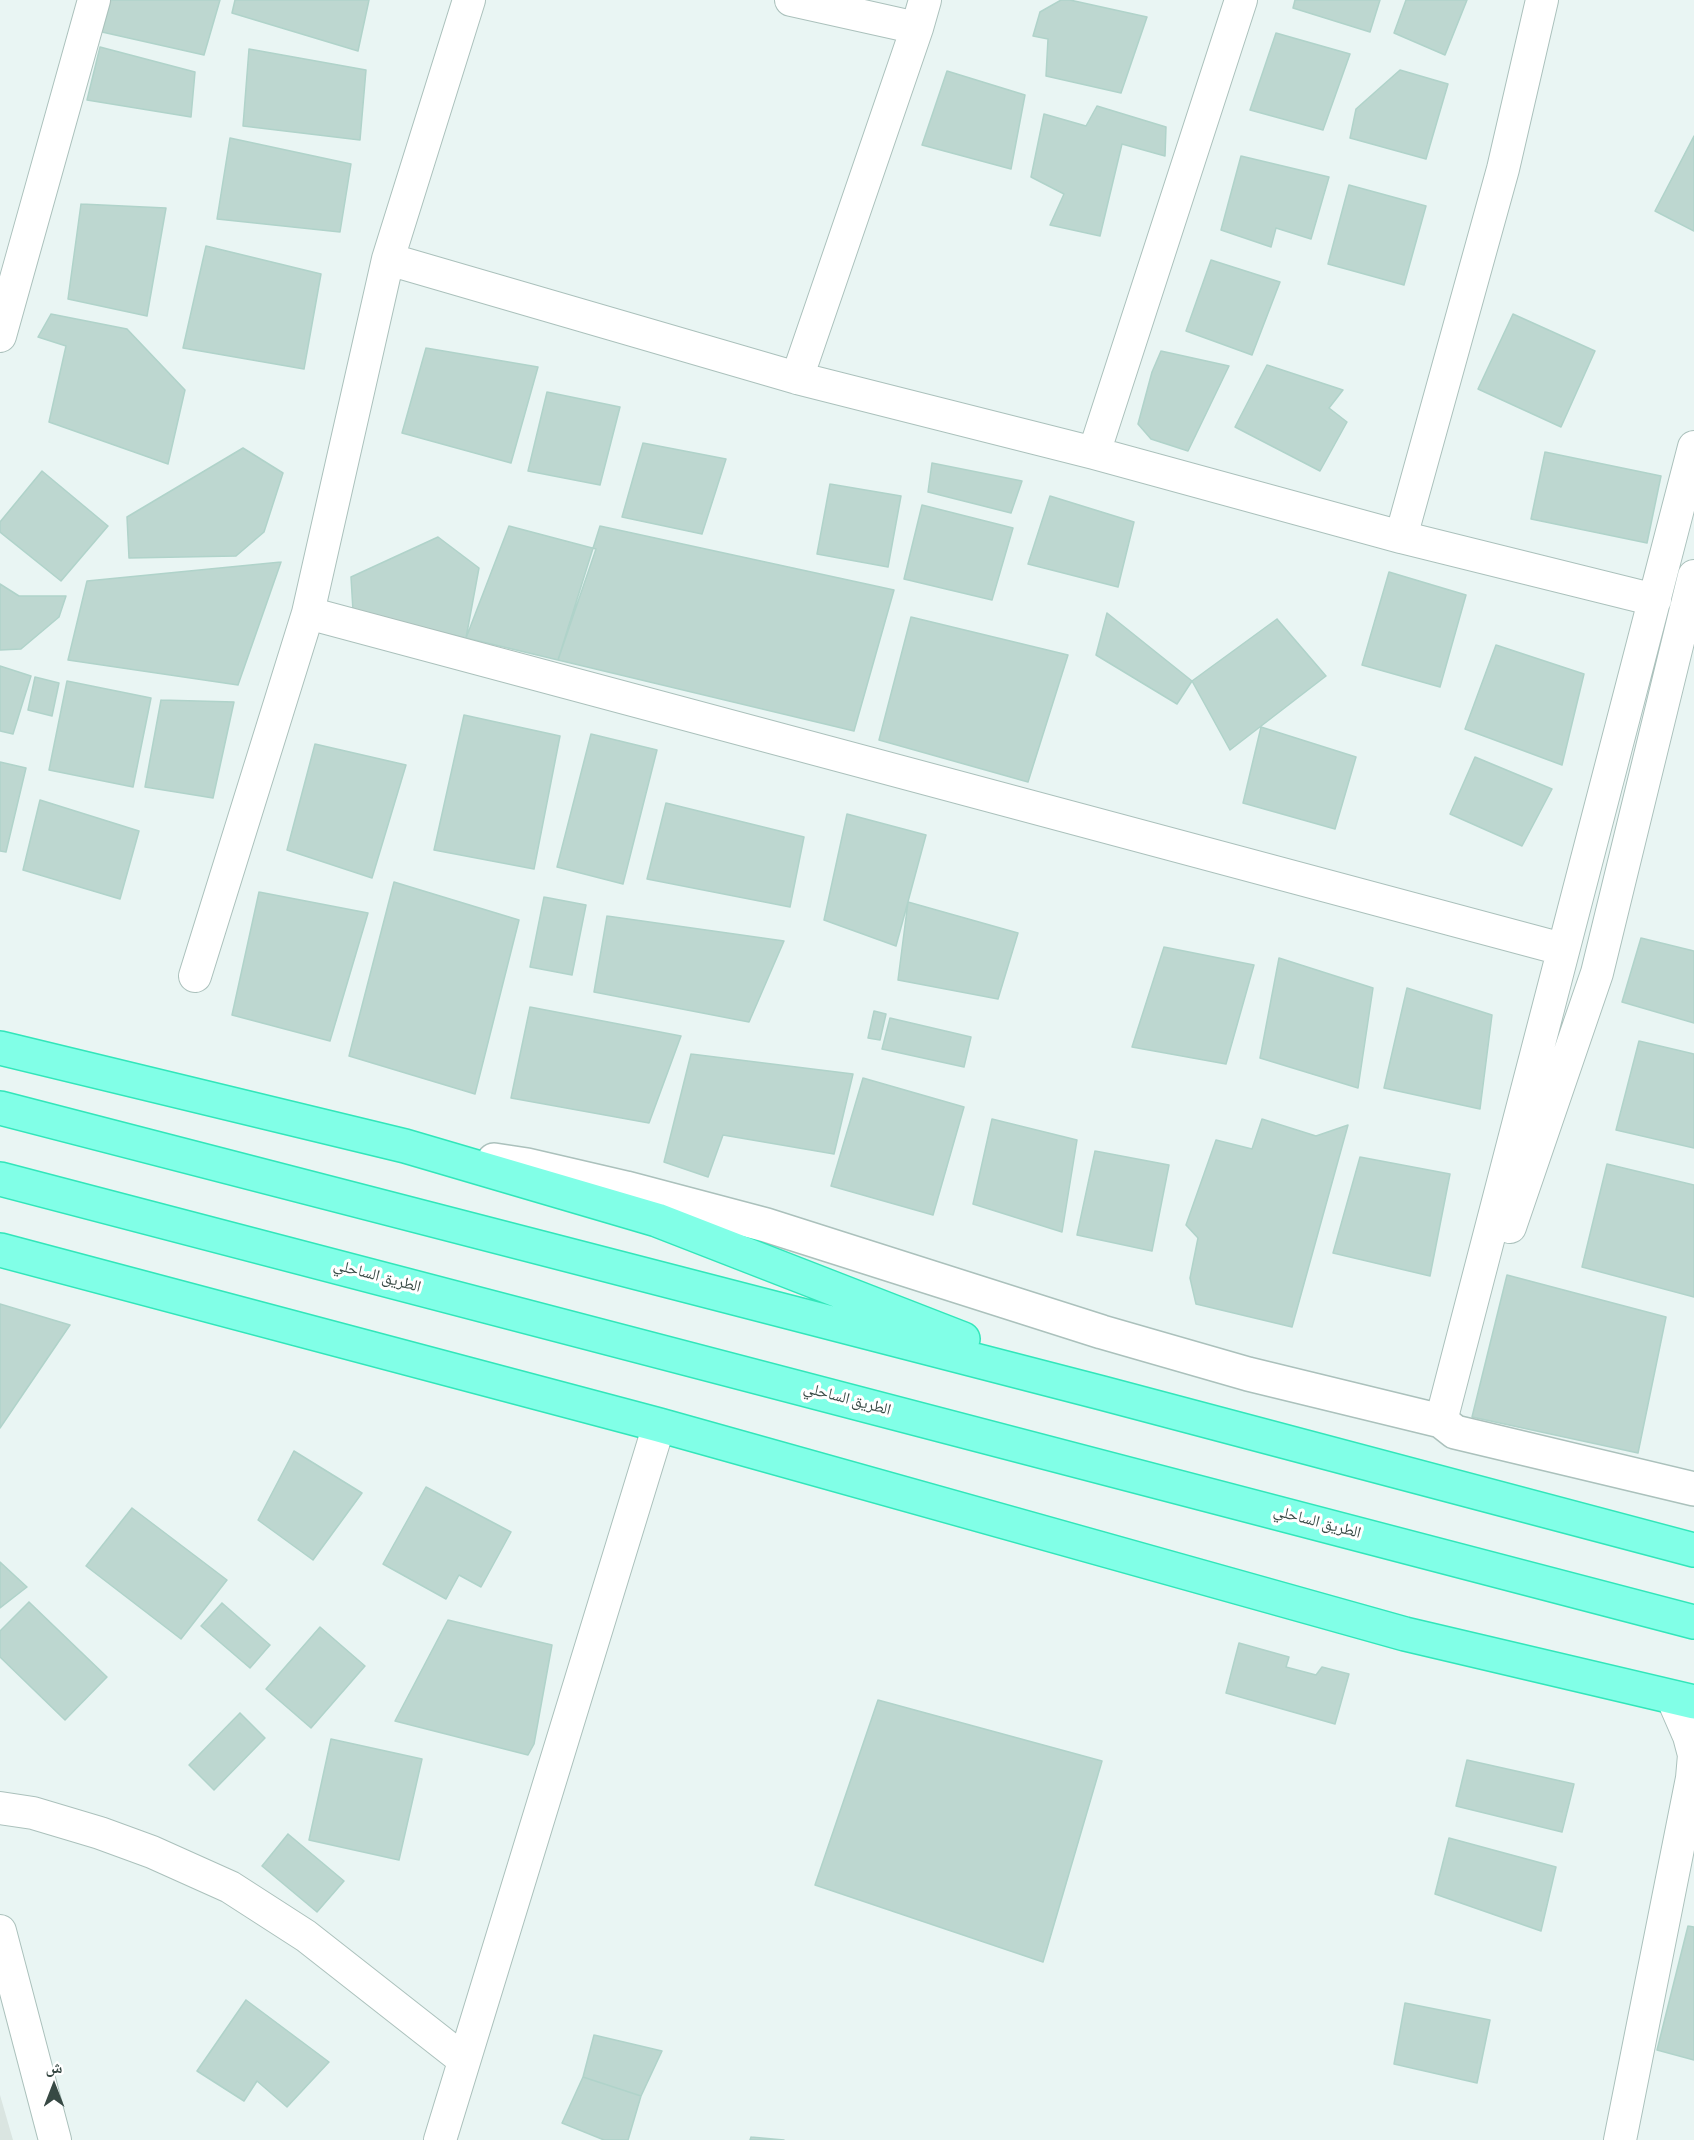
<!DOCTYPE html>
<meta charset="utf-8">
<style>
body{margin:0}
#map{position:relative;width:1694px;height:2140px;overflow:hidden;background:#e9f5f3;font-family:"Source Sans 3","Noto Naskh Arabic",sans-serif}
canvas{display:block}
.north{position:absolute;left:24px;top:2056px;width:60px;height:60px;-webkit-text-stroke:4px #fff;paint-order:stroke;rotate:0deg;font-size:16px;font-weight:700;line-height:24px;text-align:center;color:#374944}
.north::after{content:'';display:block;margin:auto;width:21px;height:27px;background:#374944;clip-path:polygon(50% 0,100% 100%,50% 72%,0 100%)}
</style>
<div id="map">
<canvas width="1694" height="2140"></canvas>
<div class="north">ش</div>
</div>
<script>
const context = document.querySelector('canvas').getContext('2d');
context.lineJoin = 'round';
function fill(path, color) { context.fillStyle = color; context.fill(path, 'evenodd'); }
const poly = rows => new Path2D(rows.map(r => 'M' + r).join(''));
function trace(path, color, width, dash) { context.strokeStyle = color; context.lineWidth = width; context.lineCap = dash ? 'butt' : 'round'; context.setLineDash(dash || []); context.stroke(path); }
function label(font, color, halo, rows, align = 'center') {
  context.font = font + ' "Source Sans 3","Noto Naskh Arabic",sans-serif'; context.lineWidth = 6; context.setLineDash([]); context.textBaseline = 'middle'; context.strokeStyle = halo; context.fillStyle = color; for (const [text, x, y, turn = 0] of rows) {
    context.save(); context.translate(x, y); context.rotate((+turn || 0) * Math.PI / 180); context.textAlign = isNaN(turn) ? turn : align; if (halo) context.strokeText(text, 0, 0); context.fillText(text, 0, 0); context.restore();
  }
}
fill(poly([
 [0,2095,13,2140,0,2140]
]), '#dae5e1');
const building = poly([
 [111,0,220,0,204,55,102,32,111,0],
 [235,0,369,0,358,51,232,13,235,0],
 [1061,0,1070,0,1147,17,1121,93,1046,76,1048,39,1033,36,1040,12,1061,0],
 [1295,0,1380,0,1370,32,1293,8,1295,0],
 [1406,0,1467,0,1445,55,1394,33,1406,0],
 [1276,33,1350,54,1323,130,1250,110,1276,33],
 [100,47,195,72,191,117,87,100,100,47],
 [249,49,366,70,360,140,243,126,249,49],
 [1400,70,1448,84,1426,159,1350,138,1356,109,1400,70],
 [947,71,1025,95,1011,169,922,145,947,71],
 [1097,106,1166,127,1165,156,1122,144,1100,236,1050,225,1064,194,1031,177,1044,114,1086,126,1097,106],
 [1694,136,1694,231,1655,211,1694,136],
 [230,138,351,164,340,232,217,219,230,138],
 [1241,156,1329,177,1311,239,1276,228,1271,247,1221,230,1241,156],
 [1349,185,1426,206,1404,285,1328,264,1349,185],
 [81,204,166,208,147,316,68,299,81,204],
 [206,246,321,274,304,369,183,348,206,246],
 [1211,260,1280,282,1252,355,1186,331,1211,260],
 [51,314,127,329,185,390,168,464,49,422,66,346,38,337,51,314],
 [1513,314,1595,351,1561,427,1478,389,1513,314],
 [426,348,538,367,511,463,402,433,426,348],
 [1161,351,1229,366,1188,451,1151,439,1138,424,1152,372,1161,351],
 [1267,365,1343,390,1329,408,1347,422,1320,471,1235,427,1267,365],
 [547,392,620,407,600,485,528,471,547,392],
 [643,443,726,459,702,534,622,517,643,443],
 [243,448,283,473,264,532,236,556,129,558,127,517,243,448],
 [1545,452,1661,476,1647,543,1531,519,1545,452],
 [932,463,1022,481,1011,513,928,492,932,463],
 [42,471,108,526,61,581,0,532,0,522,42,471],
 [830,484,901,496,888,567,817,554,830,484],
 [1050,496,1134,522,1118,587,1028,564,1050,496],
 [922,505,1013,528,992,600,904,579,922,505],
 [509,526,596,549,558,660,466,638,509,526],
 [600,526,894,590,854,731,558,660,600,526],
 [438,537,479,568,466,638,353,611,351,577,438,537],
 [281,562,238,685,68,660,87,581,281,562],
 [1389,572,1466,595,1440,687,1362,665,1389,572],
 [0,584,19,596,66,596,59,617,21,649,0,650,0,584],
 [1107,613,1192,681,1177,704,1096,655,1107,613],
 [911,617,1068,655,1028,782,879,740,911,617],
 [1277,619,1326,676,1230,750,1192,681,1277,619],
 [1496,645,1584,674,1562,765,1465,729,1496,645],
 [0,666,31,676,13,734,0,731,0,666],
 [35,677,59,683,52,716,28,710,35,677],
 [67,681,151,698,133,787,49,770,67,681],
 [161,700,234,702,213,798,145,787,161,700],
 [464,715,560,736,534,869,434,850,464,715],
 [1261,727,1356,757,1335,829,1243,803,1261,727],
 [591,734,657,750,623,884,557,867,591,734],
 [315,744,406,765,372,878,287,850,315,744],
 [1475,757,1552,789,1522,846,1450,814,1475,757],
 [0,762,26,768,6,852,0,851,0,762],
 [40,800,139,831,120,899,23,870,40,800],
 [666,803,804,837,790,907,647,879,666,803],
 [847,814,926,835,896,946,824,920,847,814],
 [394,882,519,920,475,1094,349,1056,394,882],
 [259,892,368,913,330,1041,232,1015,259,892],
 [544,897,586,905,572,975,530,967,544,897],
 [908,902,1018,933,998,999,898,980,908,902],
 [607,916,784,941,749,1022,594,992,607,916],
 [1641,938,1694,951,1694,1023,1622,1002,1641,938],
 [1164,947,1254,965,1226,1064,1132,1047,1164,947],
 [1279,958,1373,988,1358,1088,1260,1058,1279,958],
 [1407,988,1492,1015,1480,1109,1384,1088,1407,988],
 [530,1007,681,1036,649,1123,511,1098,530,1007],
 [874,1011,886,1014,880,1040,868,1038,874,1011],
 [890,1018,971,1037,964,1067,882,1049,890,1018],
 [1639,1041,1694,1054,1694,1148,1616,1130,1639,1041],
 [691,1054,853,1074,834,1154,723,1135,708,1177,664,1162,691,1054],
 [863,1078,964,1107,933,1215,831,1186,863,1078],
 [992,1119,1077,1140,1062,1232,973,1204,992,1119],
 [1262,1119,1316,1136,1348,1125,1292,1327,1196,1304,1190,1278,1198,1238,1186,1225,1216,1140,1252,1149,1262,1119],
 [1095,1151,1169,1165,1152,1251,1077,1235,1095,1151],
 [1360,1157,1450,1174,1430,1276,1333,1253,1360,1157],
 [1607,1164,1694,1185,1694,1297,1582,1267,1607,1164],
 [1507,1275,1666,1317,1638,1453,1472,1417,1507,1275],
 [0,1304,70,1325,0,1428,0,1304],
 [294,1451,362,1493,313,1560,258,1520,294,1451],
 [426,1487,511,1532,481,1587,459,1575,446,1599,383,1564,426,1487],
 [132,1508,227,1580,181,1639,86,1566,132,1508],
 [0,1562,27,1587,0,1608,0,1562],
 [29,1602,107,1677,65,1720,0,1657,0,1631,29,1602],
 [222,1603,270,1645,250,1668,201,1626,222,1603],
 [448,1620,552,1645,534,1744,528,1755,395,1721,448,1620],
 [320,1627,365,1666,311,1728,266,1689,320,1627],
 [1239,1643,1289,1657,1286,1667,1316,1675,1322,1667,1349,1674,1335,1724,1226,1693,1239,1643],
 [878,1700,1102,1761,1043,1962,815,1885,878,1700],
 [240,1713,265,1738,214,1790,189,1765,240,1713],
 [331,1739,422,1759,399,1860,309,1840,331,1739],
 [1467,1760,1574,1784,1562,1832,1456,1806,1467,1760],
 [288,1834,344,1881,317,1912,262,1866,288,1834],
 [1449,1838,1556,1867,1541,1931,1435,1894,1449,1838],
 [1688,1926,1694,1927,1694,2060,1657,2050,1688,1926],
 [246,2000,329,2062,287,2107,257,2081,244,2101,197,2071,246,2000],
 [1405,2003,1490,2020,1477,2083,1394,2064,1405,2003],
 [594,2035,662,2051,641,2096,583,2077,594,2035],
 [583,2077,641,2096,628,2140,604,2140,562,2123,583,2077],
 [751,2137,784,2140,750,2140,751,2137]
]);
fill(building, '#bdd7d0');
trace(building, '#b0d3ca', 1.5);
const minor = poly([
 [791,0,917,28],
 [388,259,797,378,1094,453,1401,537,1655,600],
 [0,336,94,0],
 [797,378,917,28,925,0],
 [1094,453,1241,0],
 [1401,537,1503,169,1542,0],
 [308,613,1562,949],
 [195,976,308,613,388,259,469,0],
 [1510,1227,1597,973,1694,576],
 [1441,1421,1694,447],
 [0,1808,33,1813,100,1833,152,1852,230,1887,306,1936,464,2060],
 [0,1931,55,2140],
 [440,2140,659,1425],
 [1620,2140,1692,1778,1694,1755,1689,1736,1672,1697]
]);
const tertiary = poly([
 [494,1160,527,1165,626,1188,766,1225,1102,1332,1248,1374,1441,1421,1455,1432,1694,1489]
]);
const trunk = poly([
 [0,1048,405,1146,657,1220,963,1339],
 [0,1108,1102,1393,1694,1550],
 [0,1179,1694,1622],
 [0,1250,659,1425,1405,1634,1694,1702]
]);
trace(minor, '#abc1bc', 34);
trace(tertiary, '#abc1bc', 36);
trace(trunk, '#32e6ba', 36);
trace(minor, '#fff', 32);
trace(tertiary, '#fff', 33);
trace(trunk, '#81ffe7', 33);
label('16px', '#374944', '#fff', [
 ["الطريق الساحلي",377,1277,15],
 ["الطريق الساحلي",847,1400,15],
 ["الطريق الساحلي",1317,1523,15]
]);
</script>
